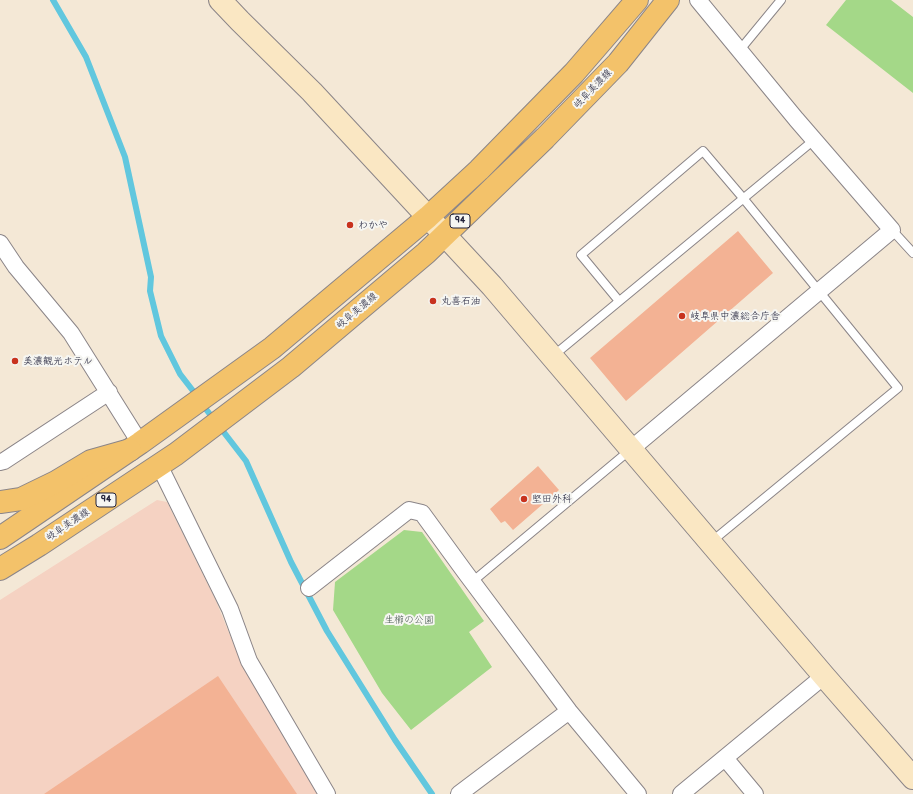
<!DOCTYPE html>
<meta charset="utf-8">
<style>
body{margin:0}
canvas{display:block;background:#f4e8d6}
</style>
<canvas width="913" height="794"></canvas>
<script>
const context = document.querySelector('canvas').getContext('2d');
context.lineJoin = 'round';
function fill(path, color) { context.fillStyle = color; context.fill(path, 'evenodd'); }
const poly = rows => new Path2D(rows.map(r => 'M' + r).join(''));
function trace(path, color, width, dash) { context.strokeStyle = color; context.lineWidth = width; context.lineCap = dash ? 'butt' : 'round'; context.setLineDash(dash || []); context.stroke(path); }
function label(font, color, halo, rows, align = 'center') {
  context.font = font + ' "Balsamiq Sans","Klee One",sans-serif'; context.lineWidth = 4; context.setLineDash([]); context.textBaseline = 'middle'; context.strokeStyle = halo; context.fillStyle = color; for (const [text, x, y, turn = 0] of rows) {
    context.save(); context.translate(x, y); context.rotate((+turn || 0) * Math.PI / 180); context.textAlign = isNaN(turn) ? turn : align; if (halo) context.strokeText(text, 0, 0); context.fillText(text, 0, 0); context.restore();
  }
}
fill(poly([
 [157,500,167,502,216,601,240,660,318,794,0,794,0,600]
]), '#f5d2c2');
fill(poly([
 [846,0,891,0,913,17,913,93,826,25],
 [404,530,422,532,484,621,469,632,492,667,411,730,382,693,333,610,335,582]
]), '#a4d888');
trace(poly([
 [53,0,86,57,125,157,151,277,150,291,161,336,180,374,197,396],
 [202,404,246,461,291,562,327,631,395,740,432,794]
]), '#61c7de', 6);
fill(poly([
 [738,231,773,273,626,401,590,358],
 [538,466,559,490,513,530,505,521,501,523,490,509],
 [218,676,297,794,44,794]
]), '#f3b294');
const lane = poly([
 [739,51,781,0],
 [892,230,913,253],
 [619,301,581,255,703,151,743,198,898,388,711,542],
 [553,356,814,140],
 [472,582,630,450]
]);
const street = poly([
 [0,243,16,267,71,333,140,443],
 [631,449,892,230,796,119,698,0],
 [0,462,4,461,109,392],
 [159,465,230,609,249,661,327,794],
 [309,588,409,510,422,513,465,572,569,711,638,794],
 [725,758,755,794],
 [459,794,569,711],
 [681,794,824,676]
]);
const secondary = poly([
 [220,0,240,21,312,92,492,286,824,676,913,778]
]);
const primary = poly([
 [0,538,140,443,272,348,428,217,479,170,574,73,637,0],
 [0,569,39,545,176,454,291,367,426,253,545,138,618,63,668,0]
]);
const highway = poly([
 [0,502,21,499,56,482,91,461,130,450]
]);
trace(lane, '#8b8588', 10);
trace(street, '#8b8588', 18);
trace(secondary, '#8b8588', 24);
trace(primary, '#8b8588', 24);
trace(highway, '#8b8588', 24);
trace(lane, '#fff', 8);
trace(street, '#fff', 16);
trace(secondary, '#fae7c3', 22);
trace(primary, '#f3c26a', 22);
trace(highway, '#f3c26a', 22);
for (const [x, y, r, color] of [
 [350,225,4,"#c8321e"],
 [433,301,4,"#c8321e"],
 [682,316,4,"#c8321e"],
 [15,361,4,"#c8321e"],
 [524,499,4,"#c8321e"]
]) { const dot = new Path2D(); dot.arc(x, y, r, 0, 2 * Math.PI); context.fillStyle = color; context.fill(dot); trace(dot, '#f6f6f2', 1.5); }
for (const [x, y, w] of [
 [460,221,20],
 [106,500,20]
]) { const box = new Path2D(); box.roundRect(x - w / 2, y - 7, w, 14, 3); context.fillStyle = '#f6f6f2'; context.fill(box); trace(box, '#22223b', 1); }
label('bold 9px', '#22223b', null, [
 ["94",460,221],
 ["94",106,500]
]);
label('10px', '#22223b', '#f6f6f2', [
 ["岐阜美濃線",593,89,-46],
 ["岐阜美濃線",357,311,-40],
 ["岐阜美濃線",68,525,-34]
]);
label('10px', '#22223b', '#f6f6f2', [
 ["わかや",358,225],
 ["丸喜石油",441,301],
 ["岐阜県中濃総合庁舎",690,316],
 ["美濃観光ホテル",23,361],
 ["堅田外科",532,499]
], 'left');
label('10px', '#495952', '#f6f6f2', [
 ["生櫛の公園",409,620]
]);
</script>
